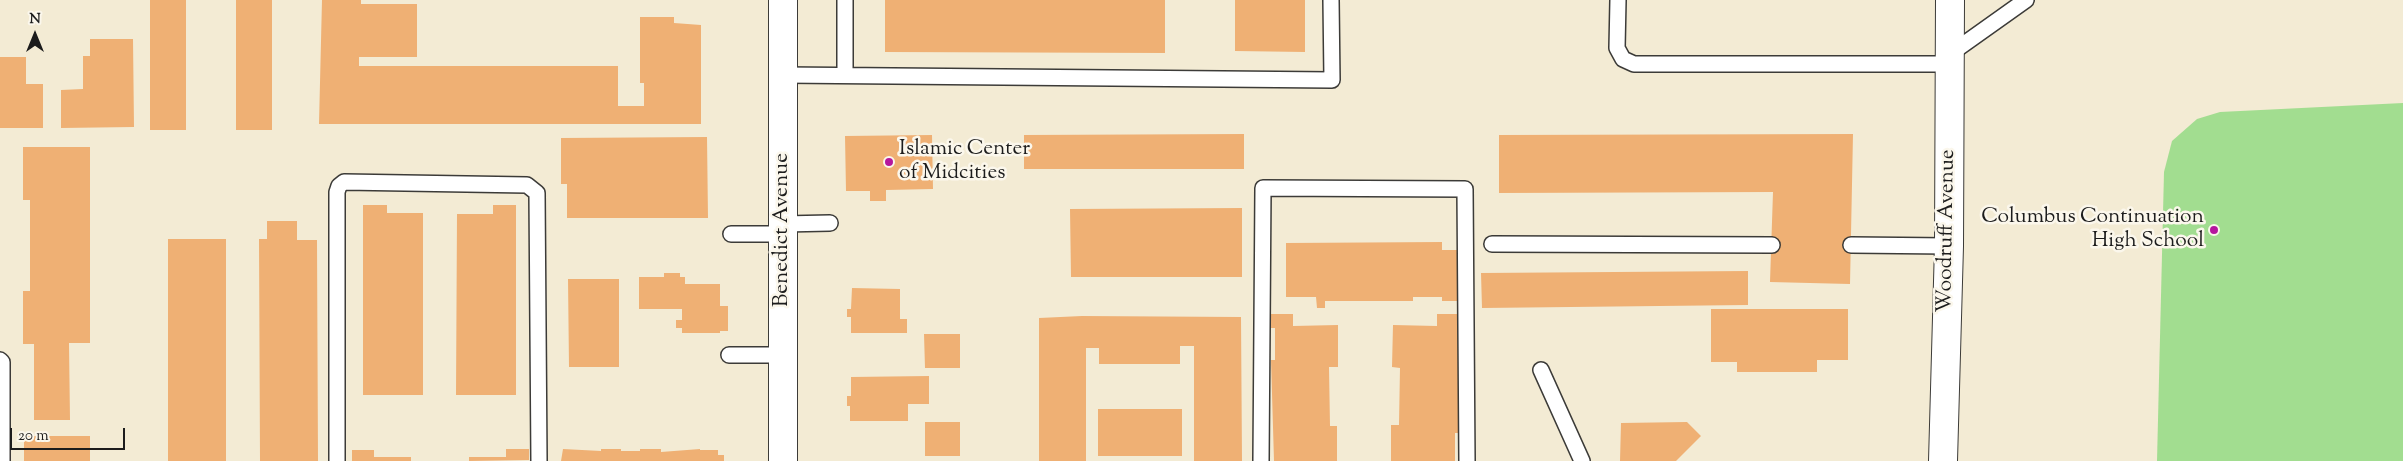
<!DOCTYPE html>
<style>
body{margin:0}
#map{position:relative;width:2403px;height:461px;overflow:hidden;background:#f3ebd4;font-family:"Sorts Mill Goudy",serif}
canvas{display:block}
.north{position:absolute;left:10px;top:10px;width:50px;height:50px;-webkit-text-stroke:4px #fbf7ec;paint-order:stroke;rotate:0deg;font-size:14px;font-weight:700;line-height:20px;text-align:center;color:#1c1c1c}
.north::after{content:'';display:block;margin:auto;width:18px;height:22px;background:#1c1c1c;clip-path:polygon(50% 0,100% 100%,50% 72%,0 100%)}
.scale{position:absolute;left:10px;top:428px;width:115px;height:22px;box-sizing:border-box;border:2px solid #1c1c1c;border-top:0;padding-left:6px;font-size:15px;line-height:18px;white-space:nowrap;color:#1c1c1c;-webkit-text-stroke:4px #fbf7ec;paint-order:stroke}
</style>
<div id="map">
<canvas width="2403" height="461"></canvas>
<div class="north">N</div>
<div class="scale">20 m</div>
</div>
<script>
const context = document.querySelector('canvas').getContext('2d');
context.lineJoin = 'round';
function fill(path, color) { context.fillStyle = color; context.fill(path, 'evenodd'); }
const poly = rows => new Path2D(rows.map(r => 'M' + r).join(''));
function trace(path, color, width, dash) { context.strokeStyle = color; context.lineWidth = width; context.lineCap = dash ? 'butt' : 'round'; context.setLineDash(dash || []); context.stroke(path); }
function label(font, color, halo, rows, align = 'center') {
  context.font = font + ' "Sorts Mill Goudy",serif'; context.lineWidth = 5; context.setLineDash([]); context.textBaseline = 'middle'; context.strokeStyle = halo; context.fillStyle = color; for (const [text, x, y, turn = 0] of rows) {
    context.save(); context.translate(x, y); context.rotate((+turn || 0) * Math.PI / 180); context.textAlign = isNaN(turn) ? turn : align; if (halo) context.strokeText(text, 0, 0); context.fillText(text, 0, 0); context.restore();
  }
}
fill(poly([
 [2403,103,2403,461,2157,461,2164,172,2172,141,2197,119,2220,112]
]), '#a2dd90');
fill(poly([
 [150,0,186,0,186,130,150,130],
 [236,0,272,0,272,130,236,130],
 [322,0,361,0,361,4,417,4,417,57,359,57,359,66,618,66,618,106,644,106,644,83,640,83,640,17,674,17,674,23,701,25,701,124,319,124],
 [885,0,1165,0,1165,53,885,52],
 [1235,0,1305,0,1305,52,1235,51],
 [90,39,133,39,134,127,61,128,61,90,83,89,83,56,90,56],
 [0,57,26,57,26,84,43,84,43,128,0,128],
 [1244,134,1244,169,1024,169,1024,135],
 [1853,134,1850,284,1770,282,1773,192,1499,193,1499,135],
 [932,135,933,189,886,190,886,201,870,201,870,191,846,191,845,136],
 [707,137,708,218,567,218,567,184,561,184,561,138],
 [23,147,90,147,90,343,69,343,70,420,34,420,34,344,23,344,23,291,30,291,30,200,23,200],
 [363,205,387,205,387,213,423,213,423,395,363,395],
 [493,205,516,205,516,395,456,395,457,214,493,214],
 [1242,208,1242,277,1071,277,1070,209],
 [267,221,297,221,297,240,317,240,318,461,260,461,259,239,267,239],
 [168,239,226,239,226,461,168,461],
 [1442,242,1442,250,1458,250,1458,301,1442,301,1442,297,1413,297,1413,301,1325,301,1325,308,1317,308,1316,297,1286,297,1286,243],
 [1748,271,1748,305,1482,308,1481,273],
 [664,273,680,273,680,277,685,277,685,284,720,284,720,306,728,306,728,331,720,331,720,333,682,333,682,328,676,328,676,320,682,320,682,309,639,309,639,277,664,277],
 [568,279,619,279,619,367,569,367],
 [852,288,900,289,900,319,907,319,907,333,851,333,851,317,847,317,847,309,851,309],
 [1711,309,1848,309,1848,360,1817,360,1817,372,1737,372,1737,362,1711,362],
 [1271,314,1293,314,1293,326,1338,325,1338,367,1329,367,1330,426,1337,426,1337,461,1274,461,1271,360,1275,360,1275,328,1271,328],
 [1437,314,1459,314,1459,433,1455,433,1455,461,1391,461,1391,425,1399,425,1400,368,1392,367,1393,325,1437,326],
 [1082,316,1241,317,1242,461,1194,461,1194,346,1180,346,1180,364,1099,364,1099,348,1086,348,1086,461,1039,461,1039,318],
 [924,334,960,334,960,368,925,368],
 [929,376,929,404,908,404,908,421,850,421,850,406,847,406,847,396,851,396,851,377],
 [1098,409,1182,409,1182,456,1098,456],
 [925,422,960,422,960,456,925,456],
 [1687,422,1701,436,1676,461,1620,461,1621,423],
 [24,436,90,436,90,461,24,461],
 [506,449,529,449,529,460,469,461,469,457,506,457],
 [563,449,601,451,601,449,621,449,621,451,640,451,640,449,661,449,661,452,700,449,700,450,718,450,718,455,724,455,724,461,561,461],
 [352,450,374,450,374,457,411,457,411,461,352,461]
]), '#efb074');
const lane = poly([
 [1618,0,1617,48,1623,59,1634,64,1950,64],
 [1950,54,2026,0],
 [783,75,1332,80,1331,0],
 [845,75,845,0],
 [783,224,830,223],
 [731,234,783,234],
 [1492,244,1772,245],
 [1851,245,1949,246],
 [729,355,783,355],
 [0,360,2,362,2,461],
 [1541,370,1582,461],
 [337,461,337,192,339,186,344,182,527,185,537,193,539,461],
 [1261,461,1263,188,1465,189,1467,461]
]);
const street = poly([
 [783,0,783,461]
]);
const secondary = poly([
 [1943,461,1949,246,1950,0]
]);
trace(lane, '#3c3b38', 18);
trace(street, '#3c3b38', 30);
trace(secondary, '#3c3b38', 30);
trace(lane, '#fff', 15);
trace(street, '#fff', 28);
trace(secondary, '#fff', 28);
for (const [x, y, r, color] of [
 [889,162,5,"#b5179e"],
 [2214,230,5,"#b5179e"]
]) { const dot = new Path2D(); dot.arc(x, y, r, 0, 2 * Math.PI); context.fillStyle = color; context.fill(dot); trace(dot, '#fbf7ec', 2); }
label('21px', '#1c1c1c', '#fbf7ec', [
 ["Islamic Center",899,150],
 ["of Midcities",899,174],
 ["Columbus Continuation",2204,218,"right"],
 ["High School",2204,242,"right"]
], 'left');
label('21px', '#1c1c1c', '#fbf7ec', [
 ["Benedict Avenue",783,230,-90],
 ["Woodruff Avenue",1948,231,-89]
]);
</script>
